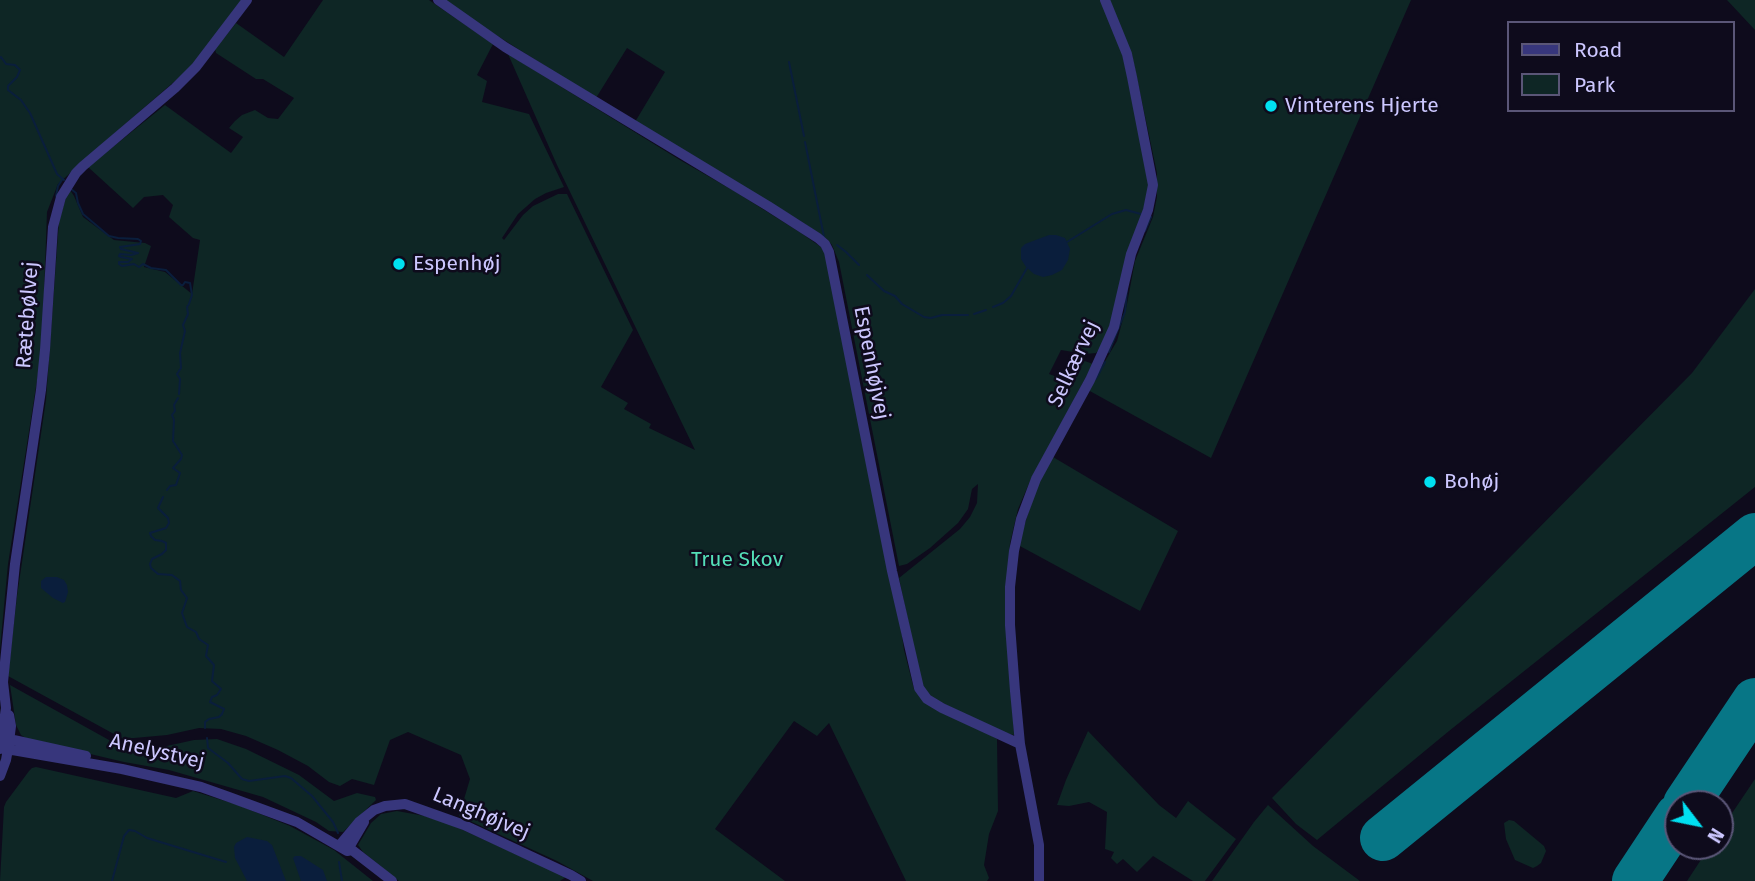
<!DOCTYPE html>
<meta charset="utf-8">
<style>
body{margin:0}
#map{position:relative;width:1755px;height:881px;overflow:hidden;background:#0e0b1c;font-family:"Fira Sans",sans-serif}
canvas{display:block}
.legend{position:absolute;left:1507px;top:21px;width:228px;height:91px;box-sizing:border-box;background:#0e0b1c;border:2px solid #5a5677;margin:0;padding:9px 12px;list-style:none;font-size:21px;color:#ccc7ff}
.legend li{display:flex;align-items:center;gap:14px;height:35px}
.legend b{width:35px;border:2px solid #5a5677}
.north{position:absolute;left:1664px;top:790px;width:70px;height:70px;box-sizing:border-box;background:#0e0b1c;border:2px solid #5a5677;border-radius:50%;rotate:122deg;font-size:19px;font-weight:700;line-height:28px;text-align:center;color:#ccc7ff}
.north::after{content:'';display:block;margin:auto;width:24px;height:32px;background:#00e0f1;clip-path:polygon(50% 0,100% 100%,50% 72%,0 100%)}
</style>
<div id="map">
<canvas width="1755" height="881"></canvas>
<ul class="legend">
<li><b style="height:9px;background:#37367c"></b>Road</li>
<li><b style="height:19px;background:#0e2625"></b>Park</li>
</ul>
<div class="north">N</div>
</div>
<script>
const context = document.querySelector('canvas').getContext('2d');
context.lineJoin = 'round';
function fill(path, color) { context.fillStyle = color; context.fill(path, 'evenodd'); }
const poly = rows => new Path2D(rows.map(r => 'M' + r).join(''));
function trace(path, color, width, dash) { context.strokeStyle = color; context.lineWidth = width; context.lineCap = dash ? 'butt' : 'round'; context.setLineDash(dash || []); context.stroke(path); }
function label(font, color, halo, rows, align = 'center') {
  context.font = font + ' "Fira Sans",sans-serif'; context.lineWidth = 5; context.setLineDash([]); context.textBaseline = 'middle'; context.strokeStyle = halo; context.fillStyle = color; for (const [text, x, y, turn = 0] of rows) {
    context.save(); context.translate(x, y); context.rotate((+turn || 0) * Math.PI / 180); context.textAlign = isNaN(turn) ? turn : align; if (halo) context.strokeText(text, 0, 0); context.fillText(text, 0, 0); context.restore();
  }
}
fill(poly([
 [0,0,242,0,190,68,117,131,58,184,47,212,42,349,8,564,0,649],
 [323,0,429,0,493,44,477,75,487,81,482,102,529,114,564,187,546,193,535,199,518,214,502,238,504,240,523,215,533,206,558,194,567,194,633,330,601,387,628,403,624,409,651,424,649,428,695,450,557,165,508,54,680,160,734,191,801,233,821,247,826,254,898,606,904,650,914,689,997,739,998,811,989,834,984,865,989,878,987,881,906,881,829,723,817,736,794,721,715,829,785,881,593,881,557,861,459,816,470,779,461,755,408,732,390,740,374,785,352,779,340,786,329,782,308,766,278,750,246,736,221,729,199,728,167,735,123,739,8,676,17,596,46,400,59,221,67,194,70,190,74,196,83,217,114,240,145,243,151,246,144,267,165,272,192,294,200,240,193,238,169,217,173,205,163,195,144,197,133,208,88,167,165,105,231,153,243,137,229,128,235,121,242,115,255,110,268,118,278,119,294,98,263,79,256,79,216,53,215,49,236,23,284,57],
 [443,0,1102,0,1122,51,1148,174,1149,190,1110,326,1101,348,1096,353,1085,354,1061,350,1049,374,1071,382,1082,360,1093,364,1031,479,1018,509,1010,543,1007,584,1014,735,997,731,929,696,921,683,899,578,960,529,970,517,977,503,978,484,972,489,968,509,958,523,930,548,907,564,899,566,839,262,832,245,827,239,799,220,635,122,665,72,627,48,596,98,477,23],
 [1108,0,1411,0,1211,458,1088,390,1117,341,1127,304,1135,261,1153,217,1157,197,1157,173,1132,55],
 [1727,0,1755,0,1755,30],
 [1755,289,1755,487,1449,731,1317,840,1296,824,1272,798,1692,373],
 [1053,457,1178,531,1140,611,1018,545,1039,480],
 [10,685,127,750,144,751,194,740,217,739,246,749,299,775,334,801,357,793,375,797,376,800,343,832,329,831,316,822,263,797,169,770,124,762,27,739,21,735,16,725],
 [1088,731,1159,805,1176,818,1188,801,1236,839,1205,881,1193,881,1153,856,1137,872,1123,859,1117,864,1111,858,1114,852,1105,849,1107,812,1089,802,1069,806,1057,805,1066,780],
 [36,767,176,798,193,791,238,805,290,826,334,850,373,881,0,881,4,807,6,802,29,771,32,768],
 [1755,779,1755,881,1687,881,1710,846,1720,846,1720,831],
 [1268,805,1313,846,1360,881,1212,881,1254,822],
 [397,811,425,816,452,825,566,877,560,881,399,881,363,852,358,845,371,823,381,814],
 [1509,820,1514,821,1544,846,1546,851,1541,863,1537,866,1533,868,1515,860,1506,839,1504,823]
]), '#0e2625');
fill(poly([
 [1049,235,1056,235,1065,238,1070,249,1068,260,1062,270,1052,275,1043,277,1034,274,1026,267,1021,259,1021,248,1025,244],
 [46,577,57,577,64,580,67,585,68,592,65,602,63,603,53,598,41,588,41,581],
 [247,837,267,841,272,845,286,881,247,881,235,858,234,847,236,843],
 [295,856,301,856,323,870,327,881,301,881,293,858]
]), '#0a1e3c');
trace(poly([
 [0,58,1,57,6,64,15,65,20,70,17,77,8,86,8,90,21,100,30,113,57,174,64,180],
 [789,62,804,136],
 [805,142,824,237],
 [71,189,76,193,78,203,83,214,109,236,118,238,138,239,141,241,140,244,120,247,121,249,138,253,131,255,120,254,119,256,121,257,132,259,128,262,119,262,119,264,122,266,134,264,139,267,143,264,151,268,166,270,181,285,183,285,185,282,190,283,192,295,189,304,187,307,188,314,183,325,185,331,180,353,181,368,177,374,180,379,179,394],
 [56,196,58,186,62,180],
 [1145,231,1151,217],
 [1067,242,1112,214,1126,210,1141,214],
 [837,245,846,252,859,265],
 [867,275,884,291,895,296,902,304,924,317,931,318,942,315,968,315],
 [993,307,1003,303,1011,296,1027,268],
 [974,314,986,310],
 [1109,352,1125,312,1127,290],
 [1096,379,1105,362],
 [167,490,170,486,176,485,180,473,173,468,181,459,182,455,173,441,174,420,172,415,175,411,174,405,178,398],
 [163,497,158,508,168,518,169,523,166,528,150,533,151,536,155,540,162,541,166,543,166,550,162,554,152,559,150,564,151,568,158,574,172,575,180,581,181,590,187,598,182,613,187,627,196,632,199,639,208,645,206,656,214,665,212,681,221,689,217,695,212,697,210,702,224,709,222,714,219,717,209,719,205,722,205,728],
 [207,738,208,748,228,763,242,779,249,781,285,776,291,778,312,796,333,822,338,833],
 [339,862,342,881],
 [112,881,124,836,129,830,135,831,147,838,226,862]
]), '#0a1e3c', 2);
trace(poly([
 [1686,804,1755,701],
 [1383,838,1755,536],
 [1635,881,1678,816]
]), '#077686', 46);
trace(poly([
 [438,0,505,47,768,206,818,238,825,244,829,252,892,571,919,688,927,699,942,708,1020,744],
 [0,737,86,756],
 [0,748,122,769,201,787,229,797,297,822,347,851,352,850,392,881],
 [0,749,6,708,3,682,15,564,41,390,45,350,53,227,61,197,76,173,83,166,175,88,196,67,247,0],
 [0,776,6,760,8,749,11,726,9,715],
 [339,846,359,822,374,810,385,806,405,804,464,825,571,875,581,881],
 [347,851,364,822],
 [1039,881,1039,845,1020,744,1015,691,1010,625,1010,587,1014,551,1021,519,1036,479,1090,380,1114,327,1131,254,1148,210,1153,185,1132,77,1127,54,1105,0]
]), '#37367c', 10);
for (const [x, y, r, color] of [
 [1271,106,7,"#00e0f1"],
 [399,264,7,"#00e0f1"],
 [1430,482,7,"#00e0f1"]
]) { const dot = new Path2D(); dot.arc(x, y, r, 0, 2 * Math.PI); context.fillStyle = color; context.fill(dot); trace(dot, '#0e0b1c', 2.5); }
label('21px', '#ccc7ff', '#0e0b1c', [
 ["Vinterens Hjerte",1285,106],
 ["Espenhøj",413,264],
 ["Bohøj",1444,482]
], 'left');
label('21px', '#ccc7ff', '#0e0b1c', [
 ["Rætebølvej",28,315,-86],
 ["Espenhøjvej",871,363,79],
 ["Selkærvej",1074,364,-65],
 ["Anelystvej",157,752,13],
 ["Langhøjvej",481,814,23]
]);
label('21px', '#54deb8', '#0e0b1c', [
 ["True Skov",737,560]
]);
</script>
